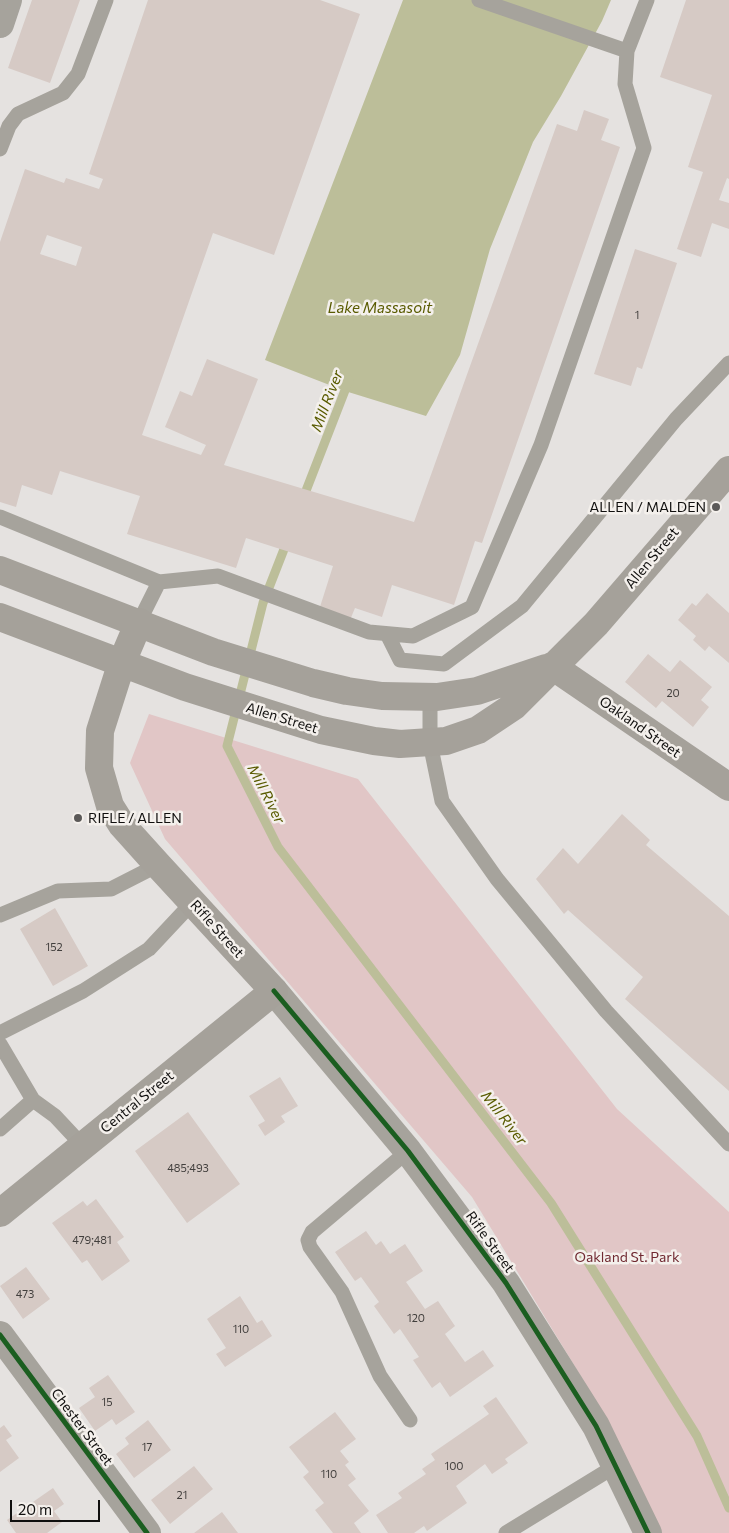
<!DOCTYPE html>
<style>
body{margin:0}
#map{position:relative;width:729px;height:1533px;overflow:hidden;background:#e5e2e0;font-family:Commissioner,sans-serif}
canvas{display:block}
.scale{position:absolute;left:10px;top:1500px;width:90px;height:22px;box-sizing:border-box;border:2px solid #100f0e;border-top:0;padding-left:6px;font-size:15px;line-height:18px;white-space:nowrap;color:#100f0e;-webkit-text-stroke:4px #f4f0ec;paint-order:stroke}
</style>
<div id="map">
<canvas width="729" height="1533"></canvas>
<div class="scale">20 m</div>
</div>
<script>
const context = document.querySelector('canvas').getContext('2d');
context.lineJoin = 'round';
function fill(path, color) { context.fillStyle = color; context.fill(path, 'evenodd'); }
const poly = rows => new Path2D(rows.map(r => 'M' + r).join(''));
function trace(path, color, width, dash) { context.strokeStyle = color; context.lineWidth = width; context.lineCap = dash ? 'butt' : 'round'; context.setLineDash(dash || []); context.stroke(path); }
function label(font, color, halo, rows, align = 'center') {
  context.font = font + ' Commissioner,sans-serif'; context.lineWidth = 5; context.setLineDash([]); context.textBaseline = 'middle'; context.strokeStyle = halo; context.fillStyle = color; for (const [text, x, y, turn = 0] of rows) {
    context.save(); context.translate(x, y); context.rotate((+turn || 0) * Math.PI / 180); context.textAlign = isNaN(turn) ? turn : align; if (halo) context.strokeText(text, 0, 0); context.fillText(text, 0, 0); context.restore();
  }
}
fill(poly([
 [149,714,358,779,617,1109,729,1212,729,1533,657,1533,597,1403,472,1197,165,839,130,763]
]), '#e1c6c6');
fill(poly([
 [403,0,611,0,602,21,561,96,533,142,490,249,460,355,426,416,345,391,265,360]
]), '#bcbe99');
trace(poly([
 [302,501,349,380],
 [288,539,263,603,227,746,278,847,551,1203,697,1436,729,1508]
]), '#bcbe99', 9);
fill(poly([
 [32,0,80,0,50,83,8,68],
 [148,0,320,0,360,14,274,255,213,233,142,435,201,455,206,445,165,427,180,391,192,396,207,359,258,379,224,465,414,522,557,124,577,131,584,110,609,119,601,140,620,147,482,543,475,541,454,605,392,585,382,617,355,608,350,620,319,610,333,566,246,538,236,568,127,534,140,496,60,471,52,495,22,485,16,507,0,502,0,242,25,169,64,183,66,178,99,189,103,179,89,174],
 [47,235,82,247,76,266,40,254],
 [686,0,729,0,729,179,727,178,719,200,729,203,729,229,712,223,701,257,677,249,703,172,688,167,712,95,660,77],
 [635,249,677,263,642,369,637,367,631,386,594,374],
 [707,593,729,613,729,663,709,646,705,651,693,640,696,636,678,620,692,603,696,606],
 [648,654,670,672,680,660,712,687,701,700,709,707,693,727,662,701,656,708,625,682],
 [622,814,650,840,646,845,729,916,729,1091,625,999,643,977,568,910,564,914,536,879,563,848,578,864],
 [55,908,88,966,53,986,20,929],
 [280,1077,298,1106,281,1116,285,1122,265,1136,258,1125,265,1121,249,1096],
 [188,1112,240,1184,187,1223,135,1151],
 [96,1199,124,1237,117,1242,130,1261,102,1281,87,1260,82,1263,52,1223,83,1201,87,1206],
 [366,1231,376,1245,381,1241,390,1254,405,1244,423,1271,406,1282,425,1309,438,1301,455,1326,445,1334,465,1362,483,1350,494,1366,450,1397,440,1382,432,1388,413,1360,419,1357,400,1329,394,1334,374,1306,379,1302,361,1277,355,1281,335,1252],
 [26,1267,50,1299,23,1319,0,1286],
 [240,1296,257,1323,262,1320,272,1336,225,1367,216,1354,226,1348,207,1319],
 [108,1375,135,1412,116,1425,112,1419,95,1431,79,1408,95,1397,89,1388],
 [496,1397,528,1443,505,1459,508,1463,492,1474,485,1464,456,1486,467,1503,427,1531,424,1526,414,1533,388,1533,376,1515,402,1498,398,1493,426,1474,422,1469,435,1460,431,1454,489,1414,483,1406],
 [335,1412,356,1439,340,1451,349,1462,345,1465,356,1479,348,1485,369,1511,354,1523,361,1533,333,1533,315,1510,324,1503,303,1477,309,1472,289,1447],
 [148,1420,171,1450,134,1478,116,1454,129,1444,125,1438],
 [4,1425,12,1436,6,1440,19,1458,0,1472,0,1428],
 [194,1466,213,1489,170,1524,151,1500],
 [53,1488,64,1504,54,1511,62,1522,47,1533,16,1533,7,1520],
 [222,1512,238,1533,194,1533]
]), '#d6cac5');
trace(poly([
 [479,0,627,51],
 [0,149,9,126,18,114,63,93,78,74,106,0],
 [0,517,159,582],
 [139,622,159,582,218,576,369,632,413,636,472,607,541,445,644,148,625,84,627,51,647,0],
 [387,634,400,660,444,664,522,606,676,419,729,363],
 [430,697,430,743,442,801,497,879,606,1011,729,1144],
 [0,915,58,891,111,889,158,865],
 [0,1033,83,991,149,949,193,902],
 [0,1044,33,1100],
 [0,1129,33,1100,55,1116,83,1146],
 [408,1151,312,1232,308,1240,310,1247,342,1292,380,1376,410,1420],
 [506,1533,617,1465]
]), '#a6a39c', 15);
trace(poly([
 [274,991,408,1151,506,1283,596,1426,648,1533],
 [0,1335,147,1533]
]), '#a6a39c', 28);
trace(poly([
 [0,24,8,0]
]), '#a6a39c', 28);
trace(poly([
 [0,570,213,652,313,683,347,691,382,696,437,697,477,691,546,668],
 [0,617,185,687,321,730,374,741,400,744,446,741,478,730,514,706,596,624,729,470],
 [552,666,729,787],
 [0,1213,274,991,158,865,122,825,110,806,99,768,100,731,122,662,139,622]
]), '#a5a19a', 28);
trace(poly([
 [274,991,408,1151,506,1283,596,1426,648,1533],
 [0,1335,147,1533]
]), '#1b5e20', 5);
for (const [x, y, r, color] of [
 [716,507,5,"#5b5958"],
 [78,818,5,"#5b5958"]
]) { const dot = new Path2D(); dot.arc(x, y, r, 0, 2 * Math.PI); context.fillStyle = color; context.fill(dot); trace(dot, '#f4f0ec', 2); }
label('11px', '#423f3d', null, [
 ["1",637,315],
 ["20",673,693],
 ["152",54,947],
 ["485;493",188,1168],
 ["479;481",92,1240],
 ["473",25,1294],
 ["120",416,1318],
 ["110",241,1329],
 ["15",107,1402],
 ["17",147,1447],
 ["100",454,1466],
 ["110",329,1474],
 ["21",182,1495]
]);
label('14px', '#100f0e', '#f4f0ec', [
 ["ALLEN / MALDEN",706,507],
 ["RIFLE / ALLEN",88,818,"left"]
], 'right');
label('14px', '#100f0e', '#f4f0ec', [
 ["Allen Street",652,558,-50],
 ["Allen Street",282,718,17],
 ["Oakland Street",640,727,35],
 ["Rifle Street",217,929,48],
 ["Central Street",137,1102,-39],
 ["Rifle Street",490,1242,54],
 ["Chester Street",82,1427,53]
]);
label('14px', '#702931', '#f4f0ec', [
 ["Oakland St. Park",627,1257]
]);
label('italic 15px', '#595b00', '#f4f0ec', [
 ["Lake Massasoit",380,308],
 ["Mill River",327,401,-69],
 ["Mill River",266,794,63],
 ["Mill River",504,1118,52]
]);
</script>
